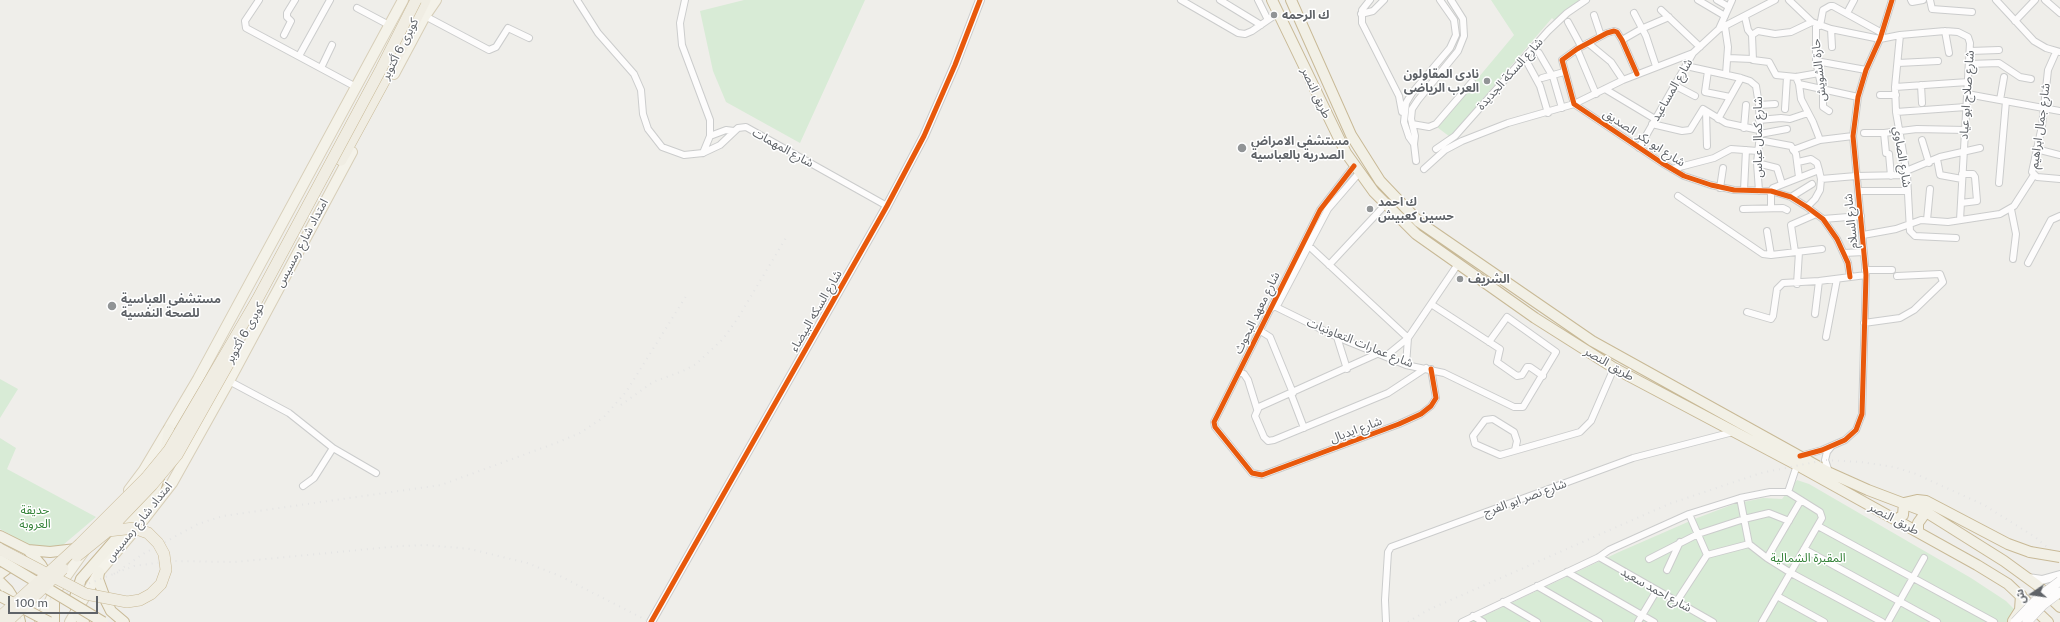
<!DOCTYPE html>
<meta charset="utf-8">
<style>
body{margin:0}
#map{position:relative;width:2060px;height:622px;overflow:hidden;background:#efeeea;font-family:"Public Sans","Noto Sans Arabic",sans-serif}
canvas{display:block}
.north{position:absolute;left:2012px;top:574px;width:40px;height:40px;-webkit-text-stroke:3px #fff;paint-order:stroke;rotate:257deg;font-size:11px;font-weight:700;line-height:16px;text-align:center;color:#5f6368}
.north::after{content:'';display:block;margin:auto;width:14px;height:18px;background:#5f6368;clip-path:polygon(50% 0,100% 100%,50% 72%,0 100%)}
.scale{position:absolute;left:8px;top:596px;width:90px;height:18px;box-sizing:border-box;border:2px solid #5f6368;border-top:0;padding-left:5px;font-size:12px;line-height:14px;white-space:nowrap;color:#5f6368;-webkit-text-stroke:3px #fff;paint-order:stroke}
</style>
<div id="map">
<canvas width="2060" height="622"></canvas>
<div class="north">ش</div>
<div class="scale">100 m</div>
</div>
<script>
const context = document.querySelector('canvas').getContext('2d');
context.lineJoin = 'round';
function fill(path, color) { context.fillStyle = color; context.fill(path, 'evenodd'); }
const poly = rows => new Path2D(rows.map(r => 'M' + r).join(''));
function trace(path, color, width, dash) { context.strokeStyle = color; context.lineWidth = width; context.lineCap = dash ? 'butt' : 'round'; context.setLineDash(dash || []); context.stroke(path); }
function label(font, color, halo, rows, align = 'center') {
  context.font = font + ' "Public Sans","Noto Sans Arabic",sans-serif'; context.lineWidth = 3; context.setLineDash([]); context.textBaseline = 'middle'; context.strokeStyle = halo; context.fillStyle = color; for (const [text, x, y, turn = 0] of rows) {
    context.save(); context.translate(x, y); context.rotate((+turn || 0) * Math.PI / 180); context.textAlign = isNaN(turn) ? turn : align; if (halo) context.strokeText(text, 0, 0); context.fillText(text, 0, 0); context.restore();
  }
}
fill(poly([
 [744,0,865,0,800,143,726,102,713,71,700,11],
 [1491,0,1579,0,1556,22,1552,18,1450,137,1437,127,1514,35],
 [0,379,18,389,0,418],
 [0,438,16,448,7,469,96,517,63,545,55,546,32,547,0,529],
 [1797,480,1809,484,1971,578,2006,601,2017,612,2020,622,1471,622,1619,552,1697,518,1734,504,1763,498,1782,499]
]), '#d8ebd6');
const minor = poly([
 [259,0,245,21,246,28,356,87],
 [577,0,598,33,634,74,641,90,643,114,648,129,662,147,684,155,703,153,720,145,738,128,746,127,887,206],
 [685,0,680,23,682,45,710,120,710,136,703,153],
 [1181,0,1238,33,1245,34,1252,31,1278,13],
 [1220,0,1261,25],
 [1258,0,1268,20],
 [1370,0,1362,10,1362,23,1399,96,1402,112],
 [1698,0,1725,16],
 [1717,0,1729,7],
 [1789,0,1812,22,1831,29,1880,39,1900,35,1945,31,1958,32,1968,37,1970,43,1960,220],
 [1911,0,1912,2,1923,0],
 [1930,0,1932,9,1972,12],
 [1996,0,2034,41,2046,48,2060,52],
 [2045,0,2060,13],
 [357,8,389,25],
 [1661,10,1700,47],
 [1634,13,1646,36,1656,66],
 [1847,13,1854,0],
 [1361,14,1373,11,1384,0],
 [1594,15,1601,36],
 [425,16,489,50,496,47,508,28,529,38],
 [1745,17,1748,30,1752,35],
 [2015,21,2035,0],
 [1568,22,1581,46],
 [1816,24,1816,61,1823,95,1823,107,1829,111],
 [1820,26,1823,10,1830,6,1833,6,1882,33],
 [1725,27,1728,47,1726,74],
 [1719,29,1732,0],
 [1831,29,1832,47],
 [1945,31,1949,53],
 [284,35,291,21,287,17,287,13,295,0],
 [1752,35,1753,60,1769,62,1776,75,1796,77,1819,73],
 [1752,35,1758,31,1775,34,1791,32,1812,22],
 [1900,35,1895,87,1896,112,1907,175,1910,231,1915,236,1956,238],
 [1622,40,1641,29,1669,17],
 [1588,43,1611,62,1623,80],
 [1577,49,1596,94],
 [1970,51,1999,50],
 [2056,52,2048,70,2042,126,2032,172,2037,177,2060,179],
 [1539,53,1553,77,1562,108],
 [299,56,330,0],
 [1728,58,1752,59],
 [1816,61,1866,70],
 [1898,63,1938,61],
 [1528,64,1540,86,1548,113],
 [1969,64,1999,63,2020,77,2031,79],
 [1686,66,1741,78,1750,81,1756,86,1759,105,1760,134,1757,163,1759,191],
 [321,68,332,45],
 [1708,71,1705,92,1730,97],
 [1637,74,1622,40,1617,32,1614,31,1607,33,1577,49,1562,60,1574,104,1662,163,1684,176,1711,185,1734,190,1771,191,1791,197,1807,207,1823,219,1837,239,1848,263,1850,277],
 [1796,77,1799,84,1858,97],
 [1542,78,1564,72],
 [1799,84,1801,99,1813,122,1820,140],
 [1674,85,1695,96],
 [1921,85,1922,103],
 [1895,87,1968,82],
 [1605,89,1655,119],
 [1967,94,2060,111],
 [1880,95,1896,95],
 [2000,100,2004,77],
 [1759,105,1775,104],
 [1785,109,1787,77],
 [1706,111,1707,146],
 [1896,112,1966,107],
 [1718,119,1741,78],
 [1759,120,1781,118,1790,119,1808,113],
 [1412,124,1429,127,1436,124,1472,82],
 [1652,124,1682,131,1690,130,1703,109,1726,123,1759,130],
 [1744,128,1746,105],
 [1864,133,1884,133,1917,129,1965,130],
 [1884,133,1886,153],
 [1760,134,1787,129],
 [710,136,726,130,734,131],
 [1759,140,1791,146,1796,154,1799,177],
 [1922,140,1929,163],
 [1414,144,1409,137,1404,122,1406,103,1412,93,1450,48,1456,35,1454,20,1440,0],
 [1639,148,1693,53],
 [1436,149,1455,136,1548,31,1567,13,1586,0],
 [2036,149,2060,155],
 [1793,150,1820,140,1853,136],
 [1889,154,1891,176],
 [1937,159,1940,175,1962,179],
 [1416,161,1414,144,1415,136,1411,119,1412,109,1418,100,1458,51,1464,36,1463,19,1451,0],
 [1798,162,1811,159,1817,163,1819,170,1821,179,1820,190,1815,199,1807,207],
 [1757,163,1777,168,1782,184],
 [1354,166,1320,210,1214,422,1215,427,1252,473,1262,475,1399,424,1421,414,1431,406,1436,398,1431,369],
 [1424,169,1445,150,1462,141,1508,123,1574,104,1623,80,1693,53,1719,29,1775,0],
 [1672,169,1714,158,1731,149,1758,151],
 [1906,171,1940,157,1980,148],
 [1821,179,1856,176,1907,175],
 [1999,183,2006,101],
 [1720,188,1723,168],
 [1744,190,1746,150],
 [1858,191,1908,191],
 [1678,196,1763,254,1771,255,1822,249],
 [1791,197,1812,184],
 [1961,203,1977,201,1975,177,1973,174,1962,174],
 [1771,208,1771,191,1773,188,1819,170],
 [1743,209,1783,208,1787,210],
 [2011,209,2016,234,2013,259],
 [1823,219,1861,216],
 [1927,220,1930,189],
 [1767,231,1771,255],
 [1863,235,1896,229,1921,220,1948,222,2000,214,2014,206,2034,175],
 [1309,246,1408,338],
 [1795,252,1791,225,1816,214],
 [1844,253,1864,252],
 [2028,263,2051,220,2060,216],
 [1329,265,1385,205],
 [1865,270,1892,270],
 [1797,284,1799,252],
 [1431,304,1500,349,1497,362,1517,376,1522,375,1527,367,1530,367,1543,376],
 [1272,305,1337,337,1406,365,1444,373,1514,407,1523,407,1556,352,1507,317,1489,342],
 [1272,308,1278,304,1328,209,1359,173],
 [1747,312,1771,319,1773,316,1777,289,1783,283,1819,281,1866,275],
 [1815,314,1819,281],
 [1864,323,1900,318,1914,310,1943,282,1940,274,1897,276],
 [1259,330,1270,337,1293,393],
 [1337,337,1347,369],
 [1826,337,1837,279],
 [1379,353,1259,407,1255,416,1264,437,1268,441,1274,440,1388,393,1426,368],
 [1386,356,1408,338,1458,264],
 [1406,365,1408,338],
 [1239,372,1244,374,1248,380,1257,409],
 [229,381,289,413,333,448,314,478,303,486],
 [1291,394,1304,428],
 [333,448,376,473],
 [1515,450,1517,441,1514,432,1493,419,1485,420,1473,436,1475,444,1500,455,1580,432,1591,421,1614,368],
 [1800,456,1822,450,1845,440,1856,430,1862,414,1866,275,1853,136,1858,97,1866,70,1880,39,1892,0],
 [1829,472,1825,460,1827,452,1831,447],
 [1740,498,1749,544],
 [1689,514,1707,555],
 [1818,526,1994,622],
 [1804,549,1937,622],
 [1599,557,1713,622],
 [1767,558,1801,500],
 [1649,559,1698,534,1744,519,1769,513,1789,521],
 [1667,570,1680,542],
 [1567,572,1654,622],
 [1537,586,1599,622],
 [1777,596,1824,622],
 [1677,601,1707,555,1749,544,1767,558,1791,573,1882,622],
 [1503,602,1537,622],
 [1473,616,1483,622],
 [1386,622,1385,600,1388,552,1391,547,1633,458,1733,432],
 [1462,622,1599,557,1609,550,1689,514,1740,498,1770,492,1788,492,1797,465],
 [1638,622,1657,590],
 [1762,622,1822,518,1820,512,1788,492],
 [1888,622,1924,558]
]);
const tertiary = poly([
 [2028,578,2042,580,2060,575],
 [651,622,887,206,924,136,955,65,980,0]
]);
const primary = poly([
 [394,74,425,16,436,0],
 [129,490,144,470,198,379,403,0],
 [40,622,54,593,84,551],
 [70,622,99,572,144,519,172,483,229,381,352,152]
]);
const trunk = poly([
 [1272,0,1346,153,1374,192,1416,234,1535,318,1614,368,1797,465,1977,565,2008,584,2048,622],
 [1291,0,1351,135,1380,181,1419,222,1592,341,1830,473,1868,490,1926,512,2004,561,2037,585,2060,607],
 [165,455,169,429],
 [1896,520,1903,515,1904,503,1917,500,1926,501,2008,544,2030,552],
 [1918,531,1918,523,1926,512],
 [0,536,28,550,41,565,51,582,54,593,54,622],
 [28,550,50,552,76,549],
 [99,572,98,579,106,601,111,611,124,622],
 [0,574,8,568,14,560],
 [0,582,8,590,15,601,20,622],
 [2013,621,2020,610,2021,595],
 [84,622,78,616,74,600,81,579,142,509,154,493,159,478]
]);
const motorway = poly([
 [341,160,388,74,425,0]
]);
trace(minor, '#cbcccc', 8);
trace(tertiary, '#cbcccc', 10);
trace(primary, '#d7ceb8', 12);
trace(trunk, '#c8b996', 12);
trace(motorway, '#c8b996', 12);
trace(minor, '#fdfcfc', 6);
trace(tertiary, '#fdfcfc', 8);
trace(primary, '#f4f2e9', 10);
trace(trunk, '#f2f0e6', 10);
trace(motorway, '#f0ede3', 11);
trace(poly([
 [621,405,653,382,683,371,696,364,723,339,738,318,787,236],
 [114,574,143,554,198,524,223,516,441,485,556,443,580,433,604,417,626,392,688,293],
 [15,622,35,608,54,597,134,566,171,561,235,562,400,546,426,545,470,549,527,563,560,576,650,622],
 [1408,622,1428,610,1669,504,1761,473,1825,460,1861,462,1894,467,1916,474,1984,505,2035,537,2060,558]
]), '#e4e4e4', 2, [1, 5]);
const secondaryBridge = poly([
 [2015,622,2040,596,2060,581],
 [2027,622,2043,605,2060,592]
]);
const trunkBridge = poly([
 [2030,552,2060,557],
 [0,560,103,622],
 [0,596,49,622]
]);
const motorwayBridge = poly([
 [0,549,86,594,127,602,140,600,151,594,161,584,166,570,164,554,158,543,148,533,134,528,108,531],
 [77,556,108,531,152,485,177,455,231,359],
 [0,617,80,544,146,478,169,450,257,300,381,69,416,0],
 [7,622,63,569]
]);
trace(secondaryBridge, '#cacacb', 10, []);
trace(trunkBridge, '#c8b996', 12, []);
trace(motorwayBridge, '#c8b996', 12, []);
trace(secondaryBridge, '#fdfcfc', 9);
trace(trunkBridge, '#f2f0e6', 10);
trace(motorwayBridge, '#f0ede3', 11);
trace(poly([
 [1637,74,1622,40,1617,32,1614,31,1607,33,1577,49,1562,60,1574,104,1662,163,1684,176,1711,185,1734,190,1771,191,1791,197,1807,207,1823,219,1837,239,1848,263,1850,277],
 [1354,166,1320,210,1214,422,1215,427,1252,473,1262,475,1399,424,1421,414,1431,406,1436,398,1431,369],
 [1800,456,1822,450,1845,440,1856,430,1862,414,1866,275,1853,136,1858,97,1866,70,1880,39,1892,0],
 [651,622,887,206,924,136,955,65,980,0]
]), '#e8590c', 5);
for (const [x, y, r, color] of [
 [1274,15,4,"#919496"],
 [1487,81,4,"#919496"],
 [1242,148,5,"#919496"],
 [1370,209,4,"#919496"],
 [1460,279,4,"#919496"],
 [112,306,5,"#919496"]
]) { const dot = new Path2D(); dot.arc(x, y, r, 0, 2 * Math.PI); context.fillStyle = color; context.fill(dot); trace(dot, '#fff', 1.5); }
label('bold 12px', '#5f6368', '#fff', [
 ["ك الرحمه",1282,15],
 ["نادى المقاولون",1479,74,"right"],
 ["العرب الرياضى",1479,88,"right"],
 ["مستشفى الامراض",1251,141],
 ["الصدرية بالعباسية",1251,155],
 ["ك احمد",1378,202],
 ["حسين كعبيش",1378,216],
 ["الشريف",1468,279],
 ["مستشفى العباسية",121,299],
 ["للصحة النفسية",121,313]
], 'left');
label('12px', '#5f6368', '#fff', [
 ["كوبرى 6 أكتوبر",400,49,-63],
 ["حارة الشويش",1819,70,-96],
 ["شارع السكة الجديدة",1510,74,-48],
 ["شارع المساعيد",1672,90,-60],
 ["طريق النصر",1316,93,65],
 ["شارع صلاح ابو عياد",1967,95,-86],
 ["شارع جمال ابراهيم",2040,126,-82],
 ["شارع كمال عباس",1758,137,-90],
 ["شارع ابو بكر الصديق",1644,138,33],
 ["شارع المهمات",783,148,29],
 ["شارع الصاوي",1902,157,81],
 ["شارع السلام",1851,221,-96],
 ["امتداد شارع رمسيس",302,243,-62],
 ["شارع السكه البيضاء",816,311,-60],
 ["شارع معهد البحوث",1257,313,-64],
 ["كوبرى 6 أكتوبر",245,333,-61],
 ["شارع عمارات التعاونيات",1360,343,22],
 ["طريق النصر",1609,364,30],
 ["شارع ايديال",1356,430,-20],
 ["شارع نصر ابو الفرج",1525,498,-20],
 ["طريق النصر",1894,519,28],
 ["امتداد شارع رمسيس",139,522,-51],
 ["شارع احمد سعيد",1656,590,29]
]);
label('12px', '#348238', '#fff', [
 ["حديقة",35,510],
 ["العروبة",35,524],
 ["المقبرة الشمالية",1808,558]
]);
</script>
